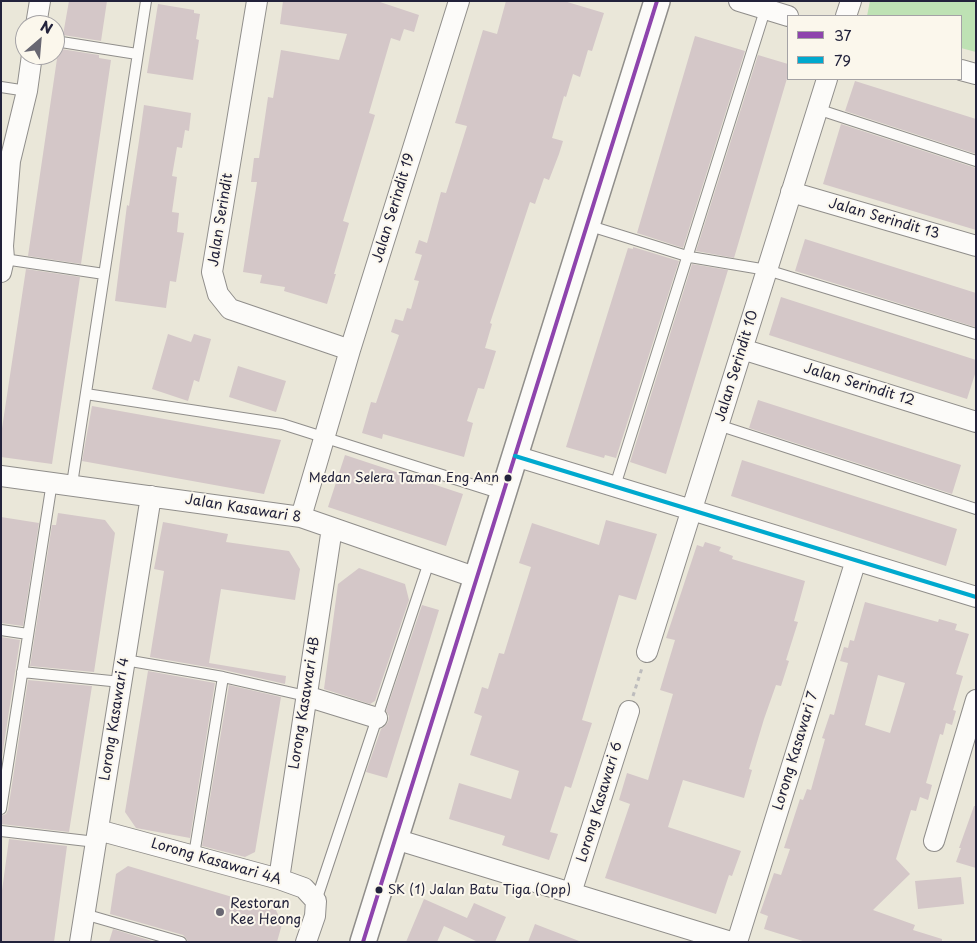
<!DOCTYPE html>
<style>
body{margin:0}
#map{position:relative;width:977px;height:943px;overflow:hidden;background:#eae7d9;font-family:"Playpen Sans",sans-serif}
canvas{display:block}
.frame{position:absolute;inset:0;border:2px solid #22223b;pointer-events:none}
.legend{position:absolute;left:787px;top:15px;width:175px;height:65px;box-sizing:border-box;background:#fbf7ec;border:1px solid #a4a2a5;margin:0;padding:6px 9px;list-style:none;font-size:15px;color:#22223b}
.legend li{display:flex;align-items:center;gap:10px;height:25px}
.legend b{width:25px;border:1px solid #a4a2a5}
.north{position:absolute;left:15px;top:15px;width:50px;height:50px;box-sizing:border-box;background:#fbf7ec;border:1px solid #a4a2a5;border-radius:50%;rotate:27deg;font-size:14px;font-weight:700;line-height:20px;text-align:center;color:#22223b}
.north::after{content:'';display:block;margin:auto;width:18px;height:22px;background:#686772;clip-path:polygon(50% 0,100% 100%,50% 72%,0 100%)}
</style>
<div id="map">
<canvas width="977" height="943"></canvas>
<div class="frame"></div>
<ul class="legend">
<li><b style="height:6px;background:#8e44ad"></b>37</li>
<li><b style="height:6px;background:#00a9ce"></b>79</li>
</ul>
<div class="north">N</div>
</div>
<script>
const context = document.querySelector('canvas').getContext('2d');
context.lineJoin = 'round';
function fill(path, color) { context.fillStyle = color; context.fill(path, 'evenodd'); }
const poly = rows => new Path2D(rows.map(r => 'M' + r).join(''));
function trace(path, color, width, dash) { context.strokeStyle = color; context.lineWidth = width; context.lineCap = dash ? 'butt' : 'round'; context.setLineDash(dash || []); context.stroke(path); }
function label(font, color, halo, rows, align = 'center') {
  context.font = font + ' "Playpen Sans",sans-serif'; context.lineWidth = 4; context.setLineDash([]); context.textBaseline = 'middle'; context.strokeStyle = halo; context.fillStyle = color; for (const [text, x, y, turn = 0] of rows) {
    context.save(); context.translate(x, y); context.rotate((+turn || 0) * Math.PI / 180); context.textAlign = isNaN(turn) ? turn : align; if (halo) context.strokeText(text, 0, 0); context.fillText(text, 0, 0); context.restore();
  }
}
fill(poly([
 [870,1,976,1,976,52,961,48,961,16,867,16]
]), '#bee2b4');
fill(poly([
 [69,1,107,1,101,41,63,35],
 [283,1,377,1,419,15,414,32,404,29,400,41,391,38,369,113,375,115,343,221,349,223,334,274,336,274,327,304,284,291,285,287,260,283,262,275,243,272,257,182,251,182,254,158,259,158,268,97,273,98,281,50,339,60,347,34,280,24],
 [506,1,564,1,604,13,592,51,588,50,580,77,573,74,566,97,564,96,552,138,563,141,559,154,549,180,544,178,535,204,530,202,490,323,492,324,485,348,496,351,484,389,478,388,467,421,473,423,464,457,383,434,382,439,362,433,371,402,376,403,399,335,391,332,395,319,403,321,407,308,411,309,419,281,414,280,422,255,415,253,419,240,427,243,441,192,446,193,467,126,455,123,483,30,497,34],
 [158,4,194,10,194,13,200,14,196,39,199,40,193,80,147,73],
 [695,36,745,51,683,248,637,233],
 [61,49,99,55,99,58,111,60,81,264,28,256,58,52,60,53],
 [758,55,788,64,788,75,734,258,696,251],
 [855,81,976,119,976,154,845,111],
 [144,105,191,113,189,131,185,130,182,148,177,147,172,176,177,177,172,212,179,213,177,232,184,233,176,282,170,281,166,308,115,301,127,205,129,206,139,141],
 [841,124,976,168,976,230,823,184],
 [805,239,976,293,975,327,795,271],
 [633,247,679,261,616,458,605,455,604,458,566,447,628,248,633,249],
 [692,264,728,270,666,474,630,462],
 [26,269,80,277,52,464,1,457,1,435],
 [781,297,976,360,976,371,967,399,769,335],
 [168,334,191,342,194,334,211,339,199,382,194,380,188,401,152,389],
 [238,366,286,381,276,412,229,397],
 [758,400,961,465,952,494,749,428],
 [92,406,281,440,264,494,82,461],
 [345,455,463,494,446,546,328,507],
 [742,460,957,529,946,566,731,496],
 [58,513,105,520,115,533,94,672,30,666,52,525,56,525],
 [1,517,39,523,23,626,1,623],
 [606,520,657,534,636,600,619,595,582,720,592,723,571,788,565,786,550,832,558,834,549,860,502,845,505,836,449,819,459,783,511,799,519,771,470,755,482,716,474,713,482,687,488,689,499,653,504,654,531,567,519,563,532,523,599,545],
 [163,522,228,534,226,542,289,551,300,569,295,600,221,589,209,663,286,676,285,684,224,670,150,657,164,571,154,569],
 [705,542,721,547,719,551,733,556,732,559,805,581,794,621,798,622,786,660,789,661,781,686,776,685,764,719,749,769,752,770,744,798,683,780,668,827,741,851,732,876,729,875,716,914,605,878,630,804,619,800,627,773,648,780,673,694,660,690,675,640,666,638,697,545,703,547],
 [359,568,405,584,409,600,375,701,370,704,324,689,338,584],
 [865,602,938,622,939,619,957,624,955,630,969,634,956,674,963,676,953,710,956,711,952,725,946,723,943,735,940,734,926,783,932,785,928,800,920,797,916,811,911,810,896,859,910,874,873,910,915,925,913,930,942,939,942,942,806,942,764,929,768,916,760,913,774,873,781,875,790,849,784,848,800,799,803,800,807,789,811,790,825,739,822,738,830,714,834,715,848,663,840,661,844,647,848,648,850,640,854,641],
 [878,675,905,683,890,733,865,725],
 [422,605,439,610,387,778,366,772,381,729,385,726,388,722,389,716,386,711],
 [1,637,20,640,1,763],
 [148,671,215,683,190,838,136,828,125,812],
 [28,680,92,686,69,832,1,824,1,816,6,814,8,810],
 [229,685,281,697,255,852,245,857,202,846],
 [974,806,976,806,976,868,956,862,961,848,959,848],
 [9,839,67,846,54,942,1,942,1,898],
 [128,866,276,910,282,924,277,942,188,942,186,938,183,935,110,914,116,874],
 [961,877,964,904,918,909,915,881],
 [424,899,467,918,474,903,506,917,495,942,478,942,444,926,437,942,406,942],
 [535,924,579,941,579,942,528,942],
 [113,929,155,942,109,942]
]), '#d4c7c8');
const service = poly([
 [55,41,137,54],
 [1,87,27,91],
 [817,109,976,161],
 [587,225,690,257,767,270,976,334],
 [4,259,104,274],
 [86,394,282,424,502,494],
 [718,425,976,509],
 [72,484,146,1],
 [615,486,766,7],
 [1,630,28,634],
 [125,660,223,677,306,696],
 [22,672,121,682],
 [1,809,52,482],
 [1,831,96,842],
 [194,855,223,677],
 [316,901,429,562],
 [84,914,181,942]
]);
const minor = poly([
 [257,1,212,272,218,294,230,309,350,350],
 [739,1,788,16],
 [846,16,851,1],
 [36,25,40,1],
 [961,70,976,74],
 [791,192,976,246],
 [1,272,4,259,3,246,10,161,27,91,32,55],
 [742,349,976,422],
 [515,456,976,597],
 [1,476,301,517,477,578],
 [301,517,350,350,459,1],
 [647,652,827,79],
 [306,696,377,718],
 [98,830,279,879,304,888,316,901,315,916,306,942],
 [395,839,731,942],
 [934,841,976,700],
 [279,879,332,528],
 [571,893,629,711],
 [80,942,151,496],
 [737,942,856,560]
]);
const tertiary = poly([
 [363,942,657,1]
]);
trace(service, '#908e8b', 12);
trace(minor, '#908e8b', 22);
trace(tertiary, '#908e8b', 28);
trace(poly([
 [633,696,642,668]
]), '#bdbcbd', 3, [4, 4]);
trace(service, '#fcfbf9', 10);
trace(minor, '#fcfbf9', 20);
trace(tertiary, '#fcfbf9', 25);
trace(poly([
 [363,942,657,1]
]), '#8e44ad', 4);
trace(poly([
 [515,456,976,597]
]), '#00a9ce', 4);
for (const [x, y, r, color] of [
 [508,478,4.5,"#22223b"],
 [379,890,4.5,"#22223b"],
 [220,912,5,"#686772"]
]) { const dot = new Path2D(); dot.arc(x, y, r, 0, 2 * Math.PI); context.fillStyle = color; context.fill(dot); trace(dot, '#fbf7ec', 2); }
label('13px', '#22223b', '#fbf7ec', [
 ["Medan Selera Taman Eng Ann",499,478],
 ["SK (1) Jalan Batu Tiga (Opp)",388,890,"left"]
], 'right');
label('14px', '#22223b', '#fbf7ec', [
 ["Jalan Serindit 19",394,208,-73],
 ["Jalan Serindit 13",884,219,16],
 ["Jalan Serindit",221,220,-81],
 ["Jalan Serindit 10",737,366,-73],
 ["Jalan Serindit 12",859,385,17],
 ["Jalan Kasawari 8",243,509,9],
 ["Lorong Kasawari 4B",305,703,-81],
 ["Lorong Kasawari 4",115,719,-81],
 ["Lorong Kasawari 7",796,751,-73],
 ["Lorong Kasawari 6",600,802,-73],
 ["Lorong Kasawari 4A",216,862,16]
]);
label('14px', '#22223b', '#fbf7ec', [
 ["Restoran",230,904],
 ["Kee Heong",230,920]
], 'left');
</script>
